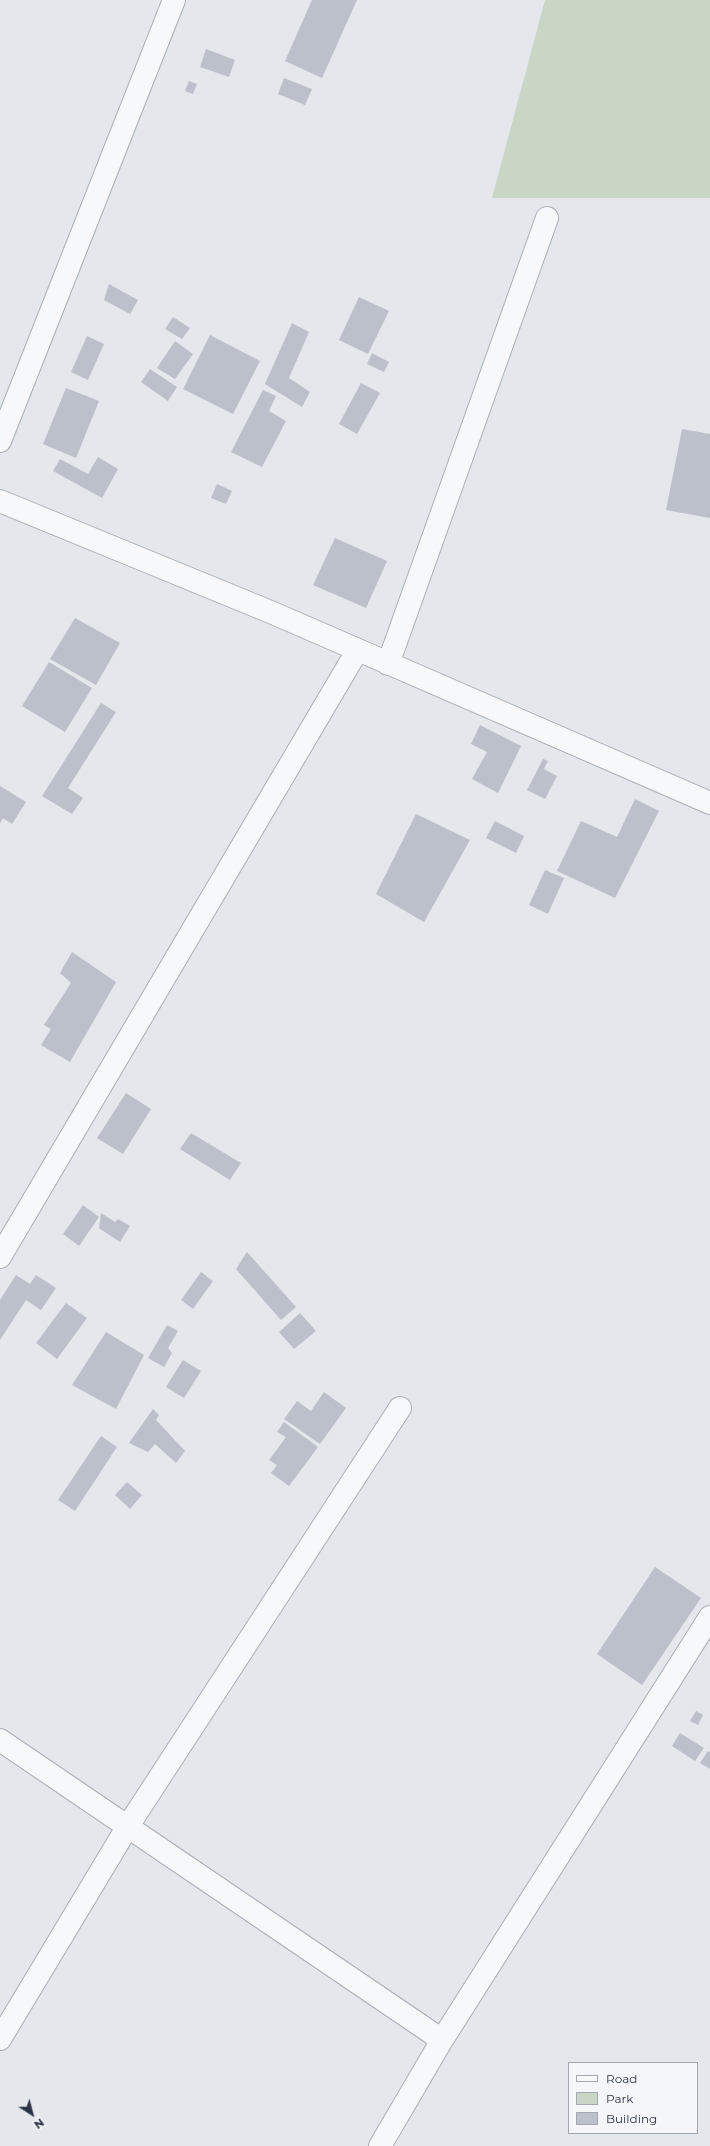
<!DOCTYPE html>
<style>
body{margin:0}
#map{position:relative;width:710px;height:2146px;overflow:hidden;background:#e4e7ec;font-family:Montserrat,sans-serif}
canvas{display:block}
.legend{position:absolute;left:568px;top:2062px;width:130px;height:72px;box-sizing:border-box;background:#f4f6f9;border:1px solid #a4a8b1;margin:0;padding:5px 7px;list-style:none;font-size:12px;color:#2b3445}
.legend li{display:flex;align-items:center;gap:8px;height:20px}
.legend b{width:20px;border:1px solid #a4a8b1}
.north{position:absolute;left:12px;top:2094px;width:40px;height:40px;-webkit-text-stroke:3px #f4f6f9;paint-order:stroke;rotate:144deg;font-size:11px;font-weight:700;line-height:16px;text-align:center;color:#2b3445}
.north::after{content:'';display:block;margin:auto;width:14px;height:18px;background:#2b3445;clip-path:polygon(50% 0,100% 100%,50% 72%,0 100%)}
</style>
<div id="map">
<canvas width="710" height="2146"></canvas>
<ul class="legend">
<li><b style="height:5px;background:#f7f8fa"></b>Road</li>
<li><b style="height:11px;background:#c9d6c5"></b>Park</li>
<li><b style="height:11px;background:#bbc0ca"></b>Building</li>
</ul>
<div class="north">N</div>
</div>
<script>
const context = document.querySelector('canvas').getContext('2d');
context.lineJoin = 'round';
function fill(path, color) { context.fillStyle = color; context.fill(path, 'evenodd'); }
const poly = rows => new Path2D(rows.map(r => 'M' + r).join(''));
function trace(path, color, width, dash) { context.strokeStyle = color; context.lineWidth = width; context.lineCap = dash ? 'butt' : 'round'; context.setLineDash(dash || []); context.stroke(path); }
fill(poly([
 [545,0,710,0,710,198,492,198]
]), '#c9d6c5');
fill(poly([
 [312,0,357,0,322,78,285,61],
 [206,49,235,60,229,77,200,67],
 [284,78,312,89,305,105,278,94],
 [189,81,197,84,193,94,185,91],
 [109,284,138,300,130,314,104,300],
 [359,297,389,311,368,354,339,340],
 [173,317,190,328,182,339,165,329],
 [292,323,309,332,289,378,310,392,302,407,265,384],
 [210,335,260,361,233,414,183,389],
 [87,336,104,344,88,380,71,372],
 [175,341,193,354,175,379,157,368],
 [372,353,389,362,384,372,367,364],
 [150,369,177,387,168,401,141,382],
 [361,383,380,393,357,434,339,424],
 [66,388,99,401,76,458,43,444],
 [263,390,276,396,269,411,286,421,262,467,231,452],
 [682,429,710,434,710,518,666,510],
 [98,457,118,469,102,498,53,471,60,459,88,474],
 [217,484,232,491,226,504,211,498],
 [335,538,387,561,366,608,313,585],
 [75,618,120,643,96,685,50,659],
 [49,662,92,688,65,732,22,706],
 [101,703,116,712,68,788,83,798,72,814,42,796],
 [480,725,521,746,498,793,472,779,487,752,471,744],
 [543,759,548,761,544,769,557,776,545,799,527,790],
 [0,786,26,802,12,824,3,818,0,823],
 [635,799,659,811,615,898,557,871,581,821,617,837],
 [416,814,470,840,424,922,376,894],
 [495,821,524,836,516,853,486,838],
 [545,870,564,878,548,914,529,905],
 [72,952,116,982,70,1062,41,1045,51,1029,44,1025,71,983,60,973],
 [126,1093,151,1109,123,1154,97,1138],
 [191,1133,241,1163,230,1180,180,1149],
 [83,1205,99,1217,79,1246,63,1234],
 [101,1213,115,1222,118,1219,130,1226,120,1242,99,1228],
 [247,1252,296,1307,281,1320,236,1269],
 [201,1272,213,1281,193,1309,181,1300],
 [16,1275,30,1284,36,1275,56,1288,41,1310,26,1300,0,1340,0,1300],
 [66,1303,87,1318,57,1359,36,1343],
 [300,1313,316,1331,294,1349,279,1332],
 [167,1325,178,1331,168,1348,172,1353,164,1367,148,1358],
 [106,1332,144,1355,116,1409,72,1385],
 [183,1360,201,1371,184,1398,166,1387],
 [324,1392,346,1408,320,1444,284,1419,297,1401,311,1411],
 [153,1409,159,1415,156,1420,185,1451,176,1463,155,1444,148,1452,129,1443],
 [284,1422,318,1447,289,1486,271,1473,277,1465,269,1460,286,1437,277,1432],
 [101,1436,117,1447,75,1511,58,1500],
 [127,1482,142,1495,130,1509,115,1495],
 [655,1567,701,1598,642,1685,597,1654],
 [696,1711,703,1715,698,1725,690,1721],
 [680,1733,704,1748,695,1761,672,1746],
 [708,1751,710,1752,710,1769,700,1763]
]), '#bbc0ca');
const minor = poly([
 [0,441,174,0],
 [0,501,273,613,710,803],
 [388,664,547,218],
 [0,1257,357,651],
 [0,1740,442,2040],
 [0,2039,128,1826,400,1408],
 [380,2146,442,2040,710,1617]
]);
trace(minor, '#a9aeb7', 24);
trace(minor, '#f7f8fa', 22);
</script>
